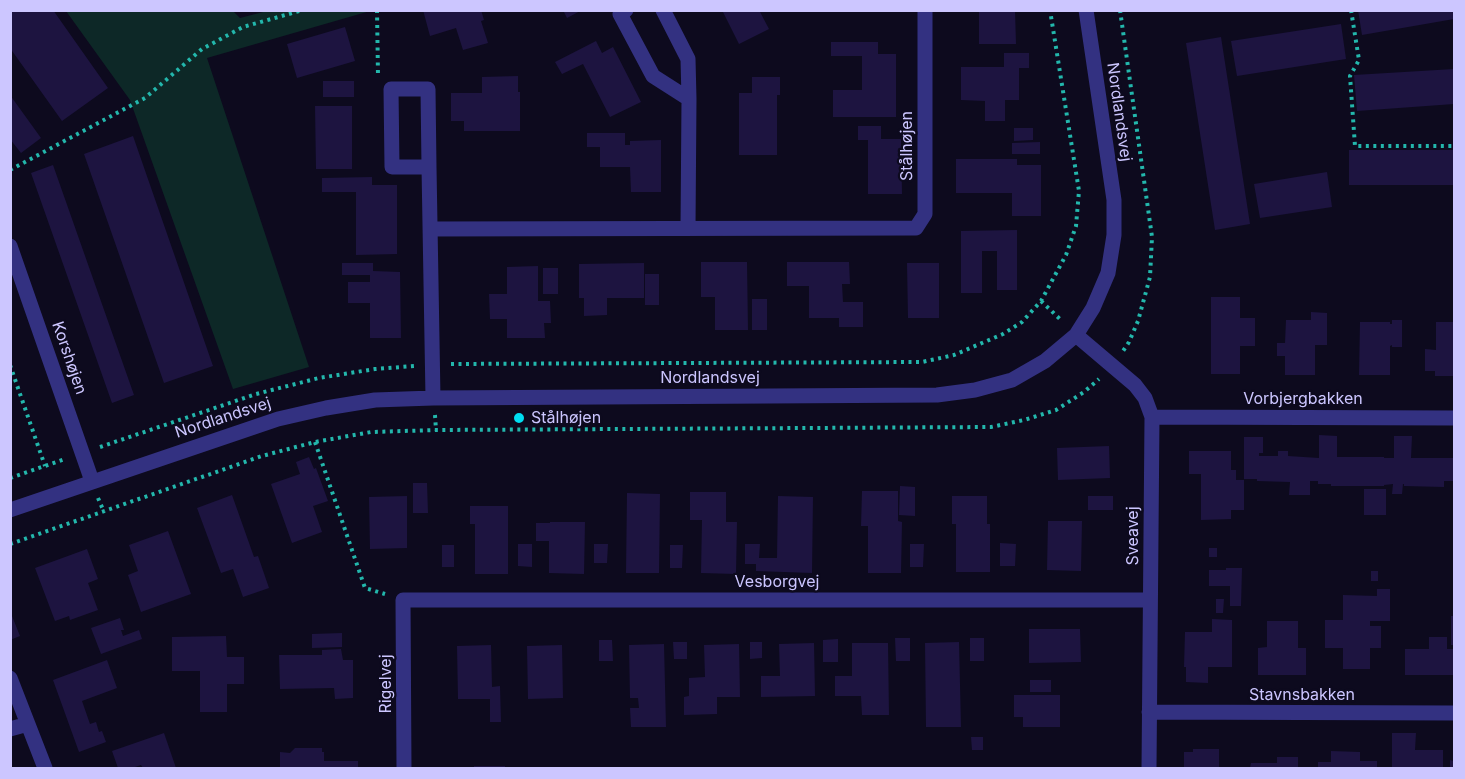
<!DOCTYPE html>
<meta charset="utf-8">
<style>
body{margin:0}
#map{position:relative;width:1465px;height:779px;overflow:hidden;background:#0d0a1e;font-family:Inter,sans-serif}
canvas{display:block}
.frame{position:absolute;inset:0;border:12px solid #ccc6ff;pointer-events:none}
</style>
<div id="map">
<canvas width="1465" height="779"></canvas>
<div class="frame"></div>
</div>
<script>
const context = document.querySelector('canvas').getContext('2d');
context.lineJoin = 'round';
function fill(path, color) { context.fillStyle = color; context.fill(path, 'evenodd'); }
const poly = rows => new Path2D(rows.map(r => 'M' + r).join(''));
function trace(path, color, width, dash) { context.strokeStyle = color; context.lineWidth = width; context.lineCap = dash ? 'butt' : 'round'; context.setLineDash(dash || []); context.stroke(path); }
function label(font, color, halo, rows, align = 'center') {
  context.font = font + ' Inter,sans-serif'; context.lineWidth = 4.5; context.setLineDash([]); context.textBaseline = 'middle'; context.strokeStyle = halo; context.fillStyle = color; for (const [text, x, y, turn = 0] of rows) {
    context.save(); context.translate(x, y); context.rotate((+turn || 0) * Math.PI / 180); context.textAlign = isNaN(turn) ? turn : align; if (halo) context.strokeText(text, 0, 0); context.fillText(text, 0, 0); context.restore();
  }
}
fill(poly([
 [233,11,240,18,267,11,370,11,207,58,309,367,233,389,130,100,66,11]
]), '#0d2827');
fill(poly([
 [10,10,53,10,108,88,62,121,10,48],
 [423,10,481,10,484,20,481,21,488,43,463,50,456,28,430,36],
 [563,10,582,10,567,18],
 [722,10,759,10,769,29,739,44],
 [979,10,1015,10,1016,44,979,44],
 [1358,10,1454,10,1454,19,1362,35],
 [1341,24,1346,59,1237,76,1231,41],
 [345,27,355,61,297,78,287,44],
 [1221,37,1250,224,1215,230,1186,43],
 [596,41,602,53,613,47,641,102,610,117,583,64,562,74,555,62],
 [831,42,878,42,878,54,896,54,896,117,833,117,833,90,862,90,862,56,831,56],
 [1004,53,1029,53,1029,68,1019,68,1019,100,1005,100,1005,121,985,121,985,101,961,100,961,67,1004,67],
 [1454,69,1454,104,1357,111,1354,75],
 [518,76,518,92,520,92,520,131,464,131,464,121,451,121,451,93,482,93,482,77],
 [752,77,780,77,780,95,777,95,777,155,739,155,739,93,752,93],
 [323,81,354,81,354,97,323,97],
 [10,95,41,138,21,153,10,139],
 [315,106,352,106,352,169,316,169],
 [858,126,881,126,881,139,901,139,902,194,868,194,868,140,858,140],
 [1014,128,1033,128,1033,140,1014,141],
 [587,133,625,133,625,145,630,145,630,141,661,140,661,192,631,192,630,167,600,167,600,147,587,147],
 [133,136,213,366,164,383,84,154],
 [1040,142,1040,154,1012,154,1012,143],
 [1349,150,1454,150,1454,185,1349,185],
 [956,159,1017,159,1017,165,1041,165,1041,216,1012,216,1012,193,956,193],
 [53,165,134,395,112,403,31,173],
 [1327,172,1332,207,1260,218,1254,184],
 [372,177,372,185,397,185,397,254,356,255,356,192,322,192,322,178],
 [1017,230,1017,290,997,290,997,251,982,251,982,293,961,293,961,231],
 [701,262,747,262,748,330,715,330,715,297,701,297],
 [787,262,849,262,850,284,842,284,843,302,863,302,863,327,839,327,839,318,809,318,809,286,787,286],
 [342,263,373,263,373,271,400,272,401,338,370,338,370,303,348,303,348,282,370,282,370,275,342,275],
 [644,263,644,298,607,298,607,315,584,316,584,298,579,298,579,264],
 [907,263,939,263,939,318,908,318],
 [538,266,538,301,550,301,551,323,544,323,545,338,507,338,507,319,490,319,489,294,507,294,507,267],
 [543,268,558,268,558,294,543,294],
 [645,274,659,274,659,305,645,305],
 [1211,297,1240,297,1240,318,1255,318,1255,346,1240,346,1240,374,1211,374],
 [752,299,767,299,767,330,752,330],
 [1311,312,1327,313,1327,345,1315,345,1315,375,1285,375,1285,356,1277,356,1277,343,1285,343,1286,320,1311,320],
 [1392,320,1402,320,1402,347,1392,347,1392,345,1390,346,1390,375,1359,375,1360,322,1390,322,1390,324,1392,324],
 [1436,322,1454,322,1454,376,1435,376,1435,371,1425,371,1425,349,1436,350],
 [1319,435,1337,436,1337,457,1384,457,1384,458,1394,458,1394,436,1412,436,1411,458,1454,458,1454,481,1444,481,1444,487,1404,486,1404,484,1403,484,1402,494,1392,494,1393,484,1384,485,1384,486,1331,486,1331,484,1318,484,1318,481,1310,481,1310,495,1289,495,1290,482,1257,481,1257,479,1244,479,1244,437,1263,437,1263,453,1259,453,1259,456,1278,456,1278,451,1288,451,1288,456,1319,458],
 [1109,446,1110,478,1058,480,1057,448],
 [1189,451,1231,451,1231,470,1236,470,1236,480,1244,480,1244,510,1231,510,1231,519,1201,520,1201,474,1189,474],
 [309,457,314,469,316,468,328,501,313,506,322,532,292,543,271,484,300,474,296,462],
 [413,483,427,483,428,513,413,513],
 [900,486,915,487,915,516,899,515],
 [1364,489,1386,489,1386,515,1364,515],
 [862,491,898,491,898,521,902,522,901,573,868,573,868,526,861,526],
 [690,492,726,492,726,522,737,522,736,574,701,573,702,520,690,520],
 [627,493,660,494,659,573,626,573],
 [232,495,254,557,258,556,269,588,243,597,233,569,221,573,197,508],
 [407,496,407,548,370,549,369,497],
 [778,496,813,497,812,573,756,571,756,564,745,564,745,544,760,544,759,558,777,558],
 [952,496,987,496,987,524,990,524,990,572,956,572,956,524,952,524],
 [1088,496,1113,496,1113,510,1088,510],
 [470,506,508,506,508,574,475,574,475,524,470,524],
 [1048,521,1082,521,1081,571,1047,570],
 [550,522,585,522,584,574,549,573,549,541,536,541,536,523,550,523],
 [168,531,191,594,141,612,128,575,138,571,129,545],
 [1000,543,1016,544,1015,566,1000,566],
 [518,544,532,544,532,567,518,566],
 [594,544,608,544,607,563,594,563],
 [910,544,924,544,923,567,910,567],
 [442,545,454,545,454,567,442,567],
 [670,545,683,545,682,568,670,568],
 [1209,548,1217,548,1217,557,1209,557],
 [87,549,98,579,88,583,98,610,70,620,69,616,55,621,35,568],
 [1226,568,1242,568,1241,606,1230,606,1230,586,1209,586,1209,570,1226,570],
 [1371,571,1378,571,1378,581,1371,581],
 [1377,589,1390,589,1390,621,1370,621,1370,626,1381,626,1381,648,1370,648,1370,669,1343,669,1343,648,1325,648,1325,620,1343,620,1343,595,1377,596],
 [1216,599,1224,599,1223,613,1216,613],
 [10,611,20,636,10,640],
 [1451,616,1454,616,1454,645,1451,645],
 [120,618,124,630,121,630,123,636,139,630,142,639,101,654,91,628],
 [1212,619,1232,620,1232,667,1208,667,1208,683,1186,682,1186,667,1184,667,1185,632,1212,632],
 [1267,621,1298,621,1298,648,1306,648,1306,675,1258,675,1258,648,1267,647],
 [1029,629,1080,629,1081,662,1029,663],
 [342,633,342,647,312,648,312,634],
 [226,636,227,657,244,657,244,684,227,684,227,712,200,712,200,671,172,671,172,637],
 [1429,637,1447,637,1447,649,1454,649,1454,675,1405,675,1405,649,1429,649],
 [895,638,910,638,910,661,896,661],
 [970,638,984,638,984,661,970,661],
 [838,639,838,662,823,662,823,640],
 [599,640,612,640,613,661,599,661],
 [673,642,687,642,687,659,674,659],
 [750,642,762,642,762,658,750,659],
 [959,642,961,727,926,727,925,643],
 [814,643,815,696,761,697,761,676,780,676,779,644],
 [852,643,888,643,889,715,862,715,861,696,835,696,835,676,852,676],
 [664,644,666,727,631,727,630,708,639,708,638,698,630,698,629,645],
 [739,644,740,697,717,697,717,714,684,715,684,697,689,696,689,678,705,677,704,645],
 [491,645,492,687,500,686,501,722,490,722,490,699,458,699,457,646],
 [562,645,563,698,528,699,527,646],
 [341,649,343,660,353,660,353,698,335,699,334,688,280,689,279,655,322,655,322,650],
 [107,660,117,688,82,701,90,724,96,722,99,732,102,731,106,742,79,752,53,680],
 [1030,680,1051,680,1051,692,1030,692],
 [1014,695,1060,695,1060,727,1023,727,1023,717,1014,717],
 [164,733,176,768,143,768,141,765,132,768,118,768,112,751],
 [1392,733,1416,733,1415,750,1443,750,1443,768,1392,768],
 [971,737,983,737,983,750,972,750],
 [295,748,322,748,322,752,324,752,324,761,358,761,358,768,280,768,280,752,290,753],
 [1193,749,1219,749,1219,768,1184,768,1184,752,1193,752],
 [1331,751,1360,752,1360,761,1377,761,1377,768,1318,768,1318,762,1331,762],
 [1277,757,1298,757,1298,768,1250,768,1251,763,1277,763],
 [1450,760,1454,761,1454,768,1450,768],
 [474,766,505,766,505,768,474,768]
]), '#1d1440');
trace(poly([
 [377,10,378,76],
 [1120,10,1152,237,1150,277,1138,321,1129,342,1123,351],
 [1351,10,1359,60,1350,76,1355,146,1454,146],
 [10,170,145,98,202,49,243,27,303,10],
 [1041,301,1062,321],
 [451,364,922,362,954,355,1003,334,1022,322,1041,301,1066,255,1076,226,1079,191,1050,10],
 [10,365,45,466],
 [435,415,436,430],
 [315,442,365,588,385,594],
 [100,447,256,394,319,378,375,369,414,366],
 [10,478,65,459],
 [98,498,104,512],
 [10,544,262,456,315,442,371,432,436,430,991,427,1024,420,1056,410,1084,392,1099,379]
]), '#23b7ac', 4, [3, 4.5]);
trace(poly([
 [626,10,620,14,653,76,689,99],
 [663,10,688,59,689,99,688,228],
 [429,167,428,89,391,89,392,167,429,167,433,398],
 [430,229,916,228,925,214,925,10],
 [10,246,92,481],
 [1076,335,1135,385,1145,398,1152,417,1149,768],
 [1152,417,1454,418],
 [10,510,278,419,326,408,375,400,433,398,937,395,975,390,1012,380,1045,361,1076,335,1093,308,1108,273,1114,235,1114,200,1086,10],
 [10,678,45,768],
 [1149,712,1454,713],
 [10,729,28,724],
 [404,768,403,600,1150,600]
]), '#333181', 15);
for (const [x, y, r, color] of [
 [519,418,6,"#00ddf1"]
]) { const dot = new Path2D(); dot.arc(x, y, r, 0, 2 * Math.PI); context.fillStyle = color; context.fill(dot); trace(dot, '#0d0a1e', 2); }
label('16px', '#ccc6ff', '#0d0a1e', [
 ["Nordlandsvej",1119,112,82],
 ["Stålhøjen",907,146,-90],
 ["Korshøjen",69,358,71],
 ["Nordlandsvej",710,378],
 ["Vorbjergbakken",1303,399],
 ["Nordlandsvej",223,418,-18],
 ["Sveavej",1133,536,-90],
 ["Vesborgvej",777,582],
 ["Rigelvej",386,684,-90],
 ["Stavnsbakken",1302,695]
]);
label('16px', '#ccc6ff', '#0d0a1e', [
 ["Stålhøjen",531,418]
], 'left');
</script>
